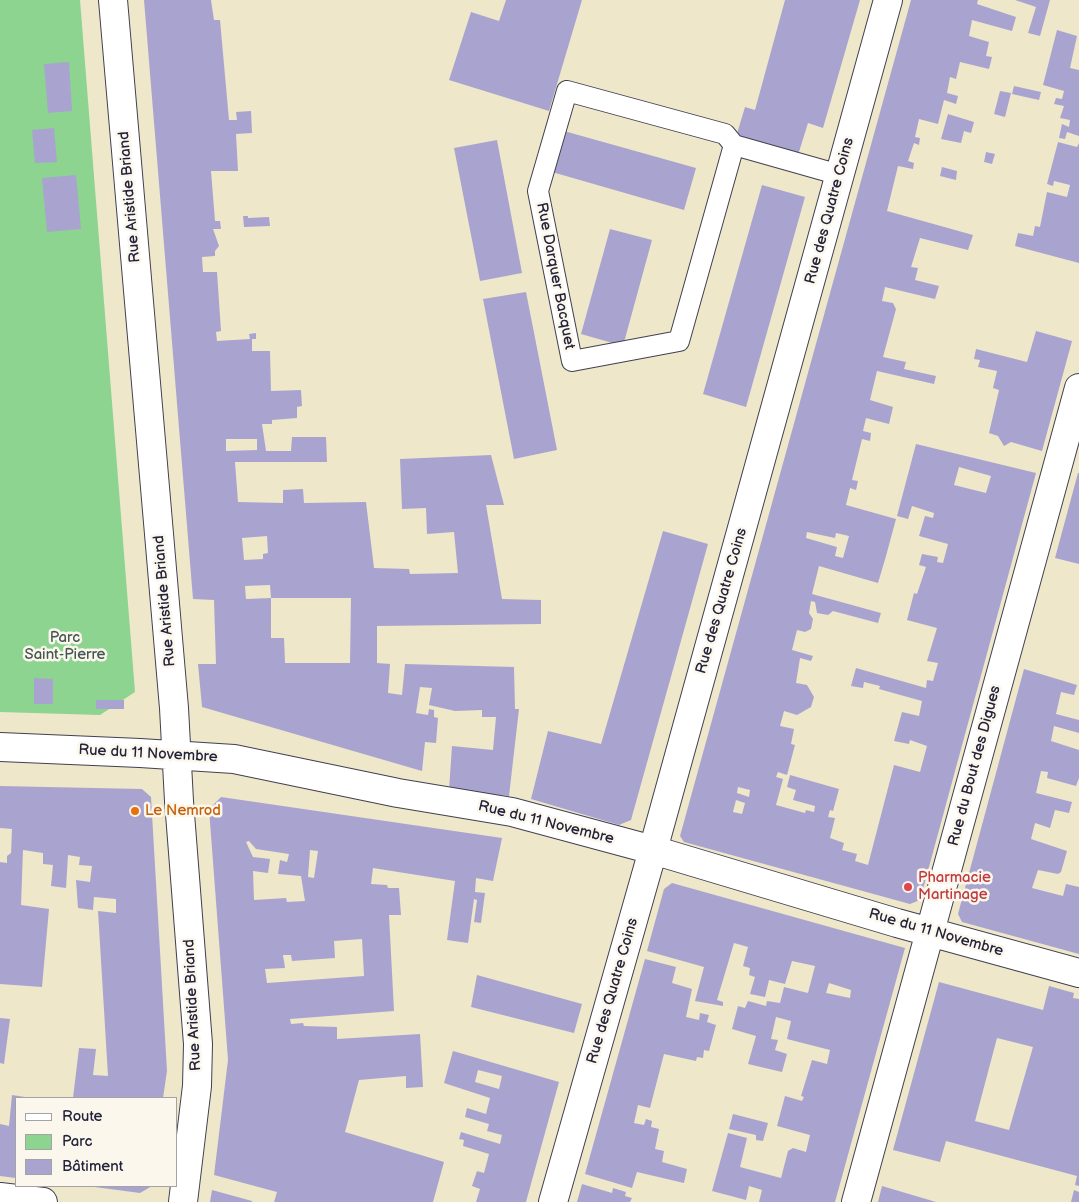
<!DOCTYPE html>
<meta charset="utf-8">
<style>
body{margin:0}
#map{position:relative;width:1079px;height:1202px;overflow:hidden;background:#eee7ca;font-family:"Balsamiq Sans",sans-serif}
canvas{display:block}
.legend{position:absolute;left:15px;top:1097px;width:162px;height:90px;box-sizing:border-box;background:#fbf7ec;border:1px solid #a4a2a5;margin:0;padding:6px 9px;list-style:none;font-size:15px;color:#22223b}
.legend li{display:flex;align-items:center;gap:10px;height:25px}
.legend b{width:25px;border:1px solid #a4a2a5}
</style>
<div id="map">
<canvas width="1079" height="1202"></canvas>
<ul class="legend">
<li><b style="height:6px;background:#fff"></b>Route</li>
<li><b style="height:14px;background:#8cd48f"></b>Parc</li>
<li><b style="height:14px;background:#a9a4cf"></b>Bâtiment</li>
</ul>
</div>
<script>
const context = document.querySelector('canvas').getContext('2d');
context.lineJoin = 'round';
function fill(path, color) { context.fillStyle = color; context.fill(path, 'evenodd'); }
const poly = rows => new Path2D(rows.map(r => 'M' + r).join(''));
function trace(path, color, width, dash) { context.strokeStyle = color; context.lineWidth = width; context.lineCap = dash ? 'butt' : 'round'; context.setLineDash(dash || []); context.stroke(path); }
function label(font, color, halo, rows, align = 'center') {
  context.font = font + ' "Balsamiq Sans",sans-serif'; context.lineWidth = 5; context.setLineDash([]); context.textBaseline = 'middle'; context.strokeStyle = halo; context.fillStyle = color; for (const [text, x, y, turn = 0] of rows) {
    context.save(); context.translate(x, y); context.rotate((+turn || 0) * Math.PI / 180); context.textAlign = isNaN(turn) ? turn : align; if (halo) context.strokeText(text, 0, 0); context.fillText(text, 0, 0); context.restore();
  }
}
fill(poly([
 [0,0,80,0,135,692,100,715,0,712]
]), '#8cd48f');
fill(poly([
 [144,0,211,0,214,20,220,20,229,120,237,120,236,112,251,111,252,133,236,134,238,171,211,171,215,221,220,221,221,229,213,229,219,246,215,251,215,256,202,257,203,272,217,272,221,331,216,332,217,341,250,339,249,334,256,333,256,339,252,339,252,351,270,351,271,391,301,390,302,406,297,407,297,418,272,420,272,424,262,424,266,451,291,451,292,437,326,437,327,462,235,462,238,502,283,503,283,490,303,489,304,503,366,502,374,568,409,569,410,574,458,573,454,532,427,534,426,508,402,509,400,459,491,455,504,505,486,505,502,599,541,600,541,624,377,626,377,663,390,664,388,693,402,695,405,664,514,667,515,709,519,709,509,796,449,790,452,746,493,750,496,717,482,717,482,710,455,711,429,705,432,688,420,687,416,713,428,715,429,709,434,710,434,717,438,718,436,743,425,742,422,771,202,707,198,664,216,664,214,600,193,599],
 [226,439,257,439,257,450,226,451],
 [267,536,268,553,263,554,263,559,244,560,242,538],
 [270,585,271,598,351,598,350,663,285,663,284,638,271,638,271,598,246,599,245,586],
 [506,0,582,0,549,111,449,80,471,12,499,21],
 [785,0,860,0,823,128,808,123,798,155,736,137,745,107,755,110],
 [911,0,978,0,977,4,1016,17,1012,31,972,20,969,36,989,42,986,56,992,57,989,69,960,62,956,79,950,77,947,93,958,96,956,104,944,100,938,124,919,119,915,137,920,138,919,145,914,143,908,161,914,163,913,169,898,166,887,211,973,235,968,250,920,238,911,267,918,268,915,280,939,286,935,299,885,287,882,301,893,303,896,309,883,357,906,362,904,369,936,376,934,384,877,371,870,400,893,407,889,424,866,418,863,431,871,433,870,441,862,439,852,480,858,481,856,490,850,488,846,505,896,519,886,556,878,583,819,566,812,594,881,613,878,623,833,611,828,615,817,613,815,602,811,601,809,613,813,619,811,629,805,632,797,630,792,650,813,656,811,661,800,658,796,683,807,685,814,697,811,707,797,715,784,711,780,726,794,729,791,744,795,745,787,775,778,772,776,777,783,779,776,805,805,813,806,810,814,812,815,806,793,800,796,790,787,787,790,775,839,789,833,811,830,810,828,817,835,818,830,838,844,843,842,850,857,854,855,861,868,865,894,765,920,772,927,746,910,740,909,744,894,741,902,712,919,716,922,701,879,689,880,686,864,682,863,688,851,686,856,668,926,688,927,680,933,681,938,663,927,661,937,628,907,620,914,593,917,594,926,567,919,565,922,554,938,557,937,562,943,563,948,544,919,536,925,516,933,518,934,513,912,506,908,519,897,516,916,444,1036,473,920,900,910,904,684,842,680,836],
 [959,467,991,476,986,493,954,485],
 [807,532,835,538,836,533,849,536,843,558,835,556,837,547,806,538],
 [738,787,750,790,749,797,737,793],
 [736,800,745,803,742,814,733,812],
 [1015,0,1050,0,1040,36,1028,33,1036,7],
 [1057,30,1077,36,1070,68,1079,70,1079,136,1067,132,1065,139,1059,138,1062,124,1069,127,1070,120,1060,118,1064,106,1054,104,1056,98,1062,99,1064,91,1043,85],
 [69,62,72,111,48,113,44,64],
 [1014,86,1041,92,1039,100,1012,94],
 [1000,91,1011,93,1005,117,994,114],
 [948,114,974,122,971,133,964,131,961,143,941,139],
 [54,128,57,162,35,163,32,130],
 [564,131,696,168,684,210,552,172],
 [497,140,522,273,480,281,454,148],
 [1058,142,1077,147,1079,143,1079,263,1015,246,1018,233,1033,236,1035,226,1040,227,1047,192,1067,197,1070,185,1054,181,1053,186,1047,184],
 [986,152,995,154,992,164,984,162],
 [942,167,957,171,956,180,940,176],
 [76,175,81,229,47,232,42,178],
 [762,185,805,197,746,407,703,394],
 [243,216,248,216,248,218,269,217,270,226,244,227],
 [610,229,652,240,623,346,581,334],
 [526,292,557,450,514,459,483,299],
 [1036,331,1072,341,1042,451,1011,442,1004,446,998,436,989,433,999,390,993,388,997,371,978,367,980,360,974,359,976,349,1027,362],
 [1078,473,1079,473,1079,564,1055,558],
 [663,531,708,544,631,820,619,825,531,799,548,731,601,744],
 [1024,669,1077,685,1074,695,1061,692,1056,714,1079,720,1079,733,1054,726,1051,741,1079,750,1079,778,1076,786,1047,778,1048,772,1041,771,1036,793,1072,802,1069,813,1055,810,1050,828,1035,823,1031,839,1067,851,1061,872,1058,874,1038,870,1032,888,1063,896,1066,884,1079,887,1079,954,962,922,958,914],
 [34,678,53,679,53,704,34,704],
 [96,700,124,700,124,709,96,709],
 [0,786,142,789,151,797,167,1071,163,1098,73,1098,79,1048,96,1049,93,1075,108,1076,98,911,116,913,116,899,94,897,93,910,78,908,76,880,90,882,92,866,79,865,80,857,68,855,66,888,51,886,53,865,43,864,43,853,23,850,21,905,49,909,42,987,0,984,0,862,7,863,7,856,11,853,12,829,0,828],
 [221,797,502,838,493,881,476,878,475,892,485,893,481,923,474,922,477,900,474,899,468,943,447,940,455,881,373,868,371,884,387,885,388,888,399,888,401,915,389,915,394,1011,290,1019,291,1024,303,1023,304,1026,337,1027,337,1039,420,1034,423,1087,406,1088,406,1076,359,1080,345,1132,444,1162,433,1202,274,1202,277,1192,214,1175,228,1060,209,809],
 [249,841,256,849,289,854,287,862,280,860,278,874,301,876,305,901,287,902,286,898,254,900,253,871,268,873,270,859,253,857,246,842],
 [310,850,318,851,314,878,308,877],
 [362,939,364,976,267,983,265,969,285,968,283,955,291,955,292,961,335,958,334,941],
 [672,883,905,948,835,1202,759,1202,762,1190,749,1186,746,1200,712,1191,728,1133,747,1138,740,1167,781,1178,788,1151,793,1148,806,1152,810,1135,777,1126,785,1096,802,1101,804,1097,801,1096,812,1060,827,1064,830,1050,787,1039,791,1021,776,1017,771,1039,778,1040,775,1050,787,1054,782,1072,748,1064,756,1036,732,1029,738,1006,745,1008,748,1001,766,1006,767,1001,780,1003,784,987,808,993,815,966,792,961,785,984,769,980,765,997,750,994,755,977,749,975,750,968,743,966,748,947,734,943,717,1000,723,1002,723,1006,695,1001,704,967,647,951,664,889],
 [829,983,851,990,850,998,826,993],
 [645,959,676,967,672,983,692,989,686,1017,699,1020,700,1013,709,1015,707,1022,716,1025,709,1051,704,1050,703,1058,697,1057,696,1061,664,1054,650,1108,638,1105,634,1123,644,1125,646,1119,652,1121,651,1127,659,1129,655,1149,664,1151,662,1162,687,1169,684,1183,637,1172,632,1188,585,1174],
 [477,975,582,1004,574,1033,471,1007],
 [939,982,1043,1010,1049,986,1074,993,1073,998,1079,999,1079,1186,1075,1185,1077,1176,946,1141,940,1162,893,1150],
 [997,1038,1033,1047,1009,1130,975,1121],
 [0,1018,10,1019,4,1064,0,1063],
 [453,1051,559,1082,526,1202,476,1202,480,1189,472,1186,477,1171,484,1173,489,1154,463,1146,464,1140,459,1139,461,1132,500,1144,502,1135,487,1131,489,1124,465,1117,467,1108,486,1114,490,1098,444,1083],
 [478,1070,502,1076,499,1089,475,1082],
 [12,1095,25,1097,16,1098,16,1178,0,1176,0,1124,9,1126],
 [733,1114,768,1123,763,1141,756,1140,756,1135,729,1129],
 [582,1184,612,1193,613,1188,626,1192,625,1196,632,1198,630,1202,577,1202],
 [87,1186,152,1186,140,1193],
 [882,1186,936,1202,878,1202],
 [212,1190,252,1201,252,1202,210,1202],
 [1074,1190,1079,1192,1079,1202,1071,1202]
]), '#a9a4cf');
const service = poly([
 [567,91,725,134,734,145,679,341,572,361,538,191,567,91],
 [734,145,840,175]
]);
const minor = poly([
 [113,0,174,708,179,801,198,1044,197,1086,183,1202],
 [0,747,140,753,234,759,398,793,512,812,653,850,897,923,1079,973],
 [0,1197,43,1202],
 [553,1202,653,850,888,0],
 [856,1202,1079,388]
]);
trace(service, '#414050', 22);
trace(minor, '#414050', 30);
trace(service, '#fff', 20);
trace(minor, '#fff', 28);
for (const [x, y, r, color] of [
 [135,811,5,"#e8710a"],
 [908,887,5,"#e0444e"]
]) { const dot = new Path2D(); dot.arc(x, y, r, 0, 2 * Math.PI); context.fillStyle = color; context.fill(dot); trace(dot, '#fbf7ec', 2); }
label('15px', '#22223b', '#fbf7ec', [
 ["Rue Aristide Briand",130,197,-95],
 ["Rue des Quatre Coins",830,211,-75],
 ["Rue Darquer Bacquet",555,276,79],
 ["Rue Aristide Briand",165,601,-95],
 ["Rue des Quatre Coins",722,601,-74],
 ["Rue du 11 Novembre",148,754,3],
 ["Rue du Bout des Digues",975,766,-75],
 ["Rue du 11 Novembre",546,823,14],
 ["Rue du 11 Novembre",936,933,16],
 ["Rue des Quatre Coins",613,991,-74],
 ["Rue Aristide Briand",193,1005,-93]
]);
label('15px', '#425754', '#fbf7ec', [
 ["Parc",65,638],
 ["Saint-Pierre",65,655]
]);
label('15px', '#c56008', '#fbf7ec', [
 ["Le Nemrod",145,811]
], 'left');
label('15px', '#be3a42', '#fbf7ec', [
 ["Pharmacie",918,878],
 ["Martinage",918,895]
], 'left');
</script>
